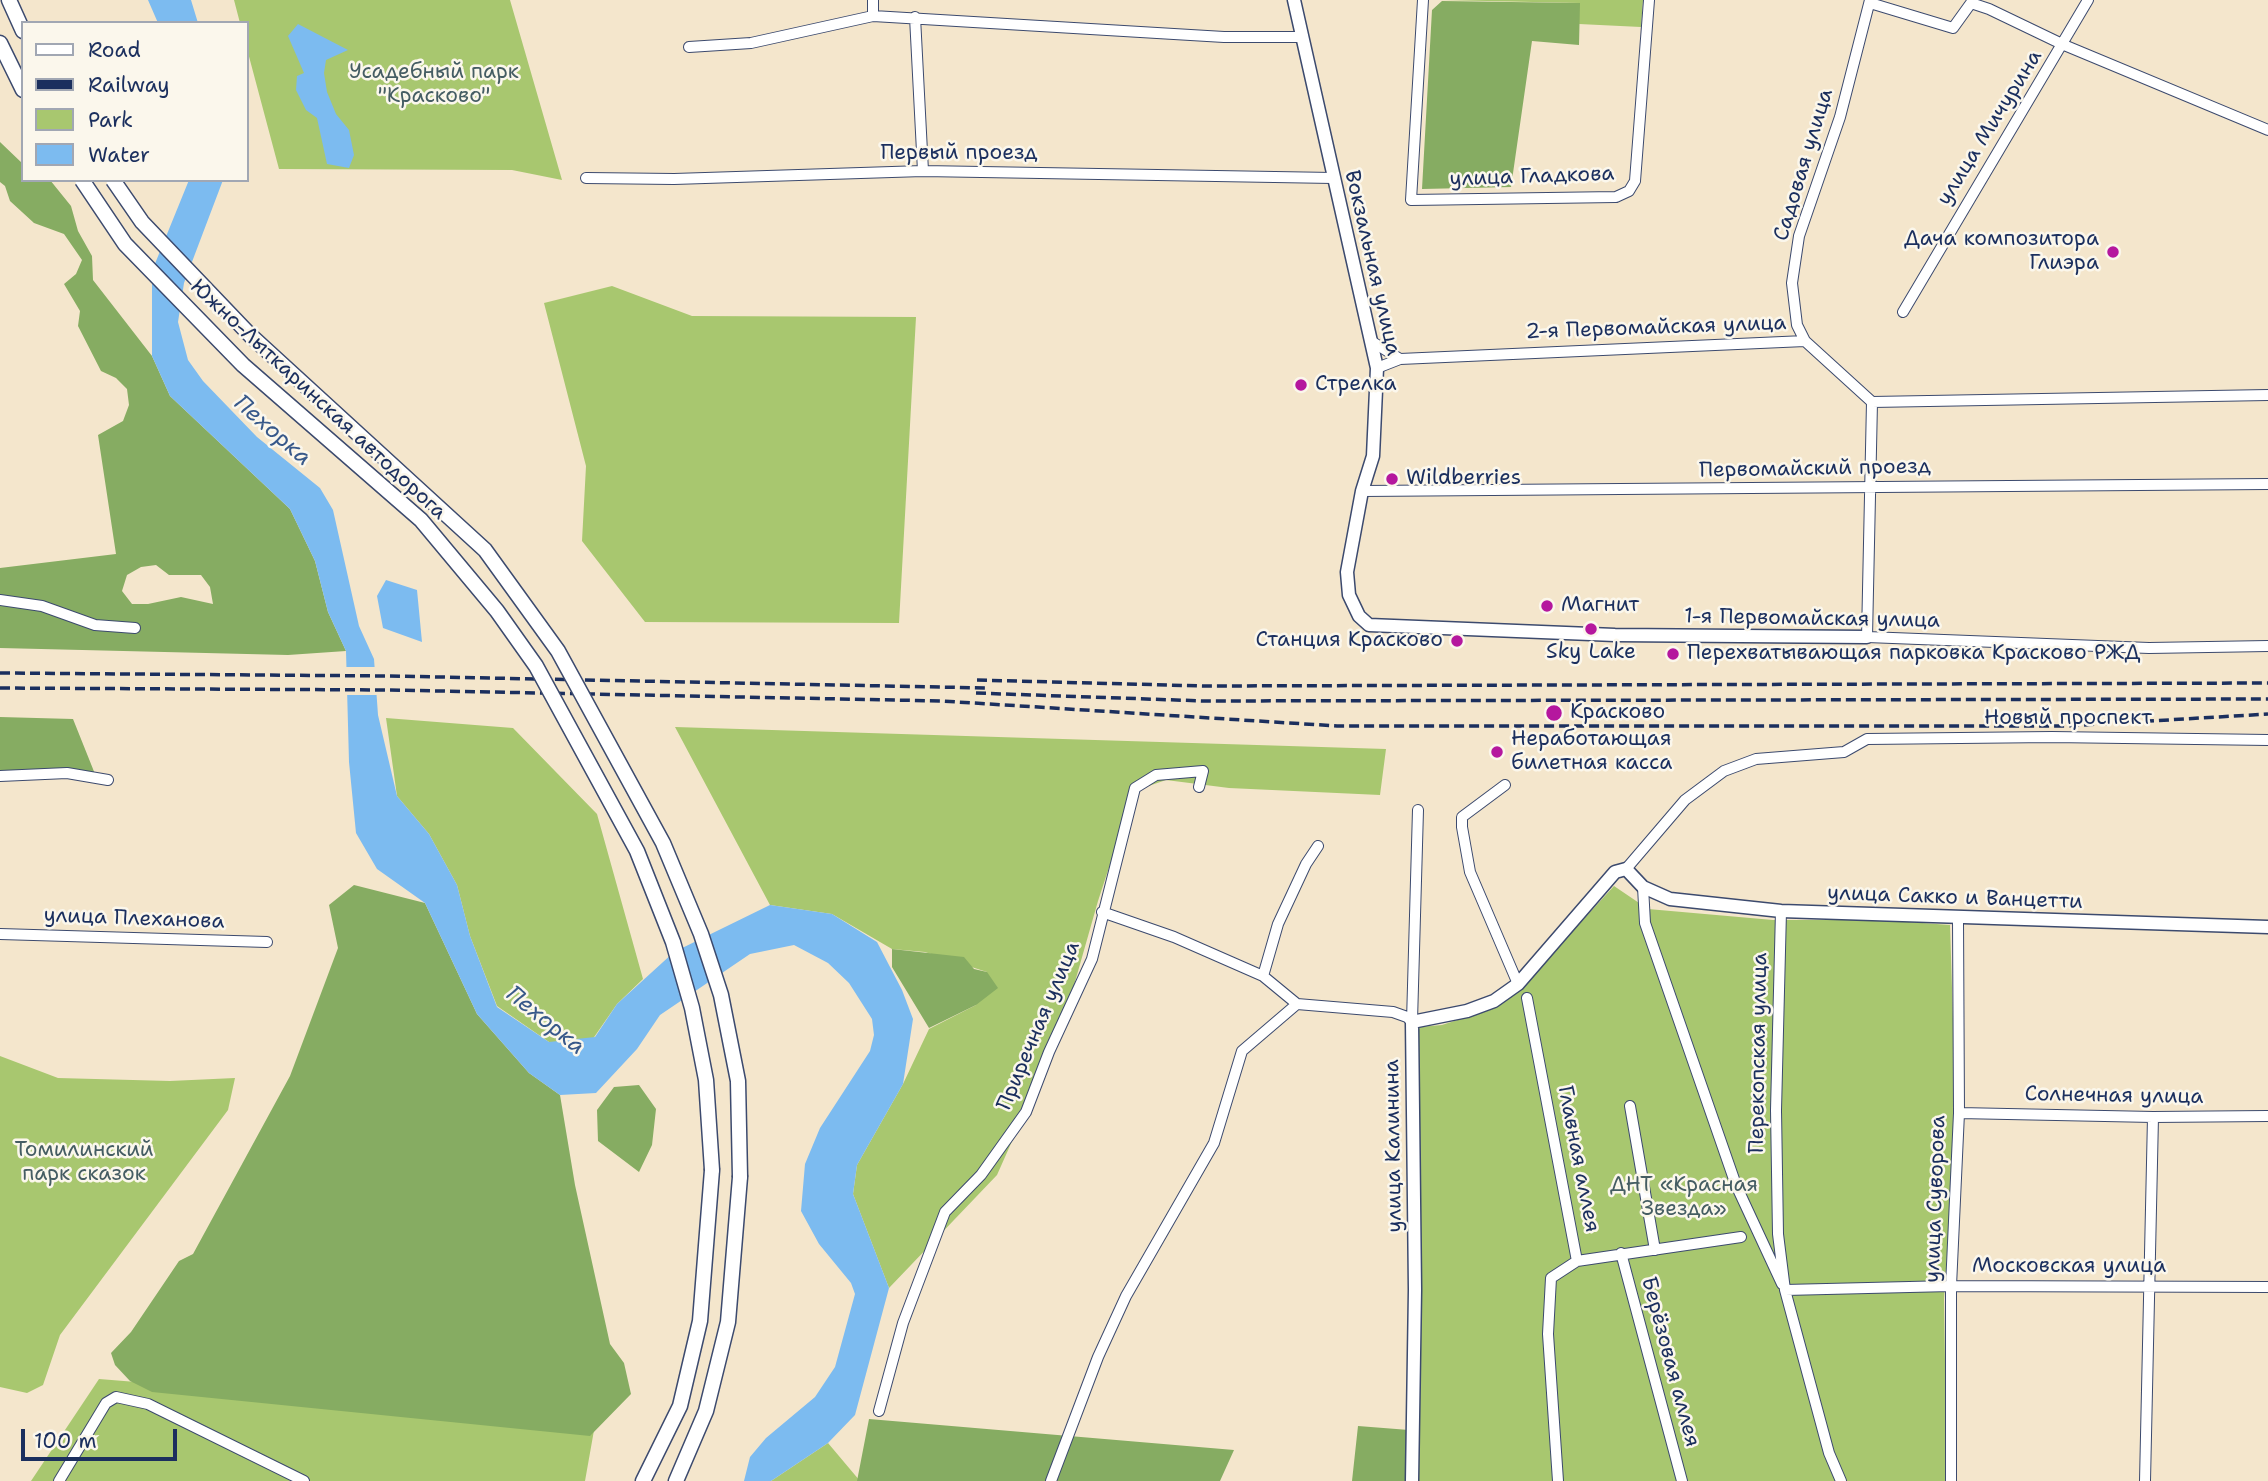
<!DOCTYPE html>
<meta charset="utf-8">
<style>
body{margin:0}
#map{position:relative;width:2268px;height:1481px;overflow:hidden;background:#f4e6cc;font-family:"Shantell Sans",sans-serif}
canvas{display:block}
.legend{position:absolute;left:21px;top:21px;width:228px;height:161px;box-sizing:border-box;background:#fbf7ec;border:2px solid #a1a7b3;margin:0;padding:9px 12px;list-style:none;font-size:21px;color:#1b2f5e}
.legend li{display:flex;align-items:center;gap:14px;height:35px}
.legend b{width:35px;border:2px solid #a1a7b3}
.scale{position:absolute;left:21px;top:1429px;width:156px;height:32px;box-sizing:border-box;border:4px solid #1b2f5e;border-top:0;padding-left:9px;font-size:21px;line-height:24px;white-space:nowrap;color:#1b2f5e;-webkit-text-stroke:5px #fbf7ec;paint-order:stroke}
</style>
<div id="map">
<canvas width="2268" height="1481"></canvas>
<ul class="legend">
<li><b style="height:9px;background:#fff"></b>Road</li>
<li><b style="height:9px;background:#1b2f5e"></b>Railway</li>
<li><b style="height:19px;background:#a8c76f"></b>Park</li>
<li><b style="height:19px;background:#7cbbf0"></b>Water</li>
</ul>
<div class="scale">100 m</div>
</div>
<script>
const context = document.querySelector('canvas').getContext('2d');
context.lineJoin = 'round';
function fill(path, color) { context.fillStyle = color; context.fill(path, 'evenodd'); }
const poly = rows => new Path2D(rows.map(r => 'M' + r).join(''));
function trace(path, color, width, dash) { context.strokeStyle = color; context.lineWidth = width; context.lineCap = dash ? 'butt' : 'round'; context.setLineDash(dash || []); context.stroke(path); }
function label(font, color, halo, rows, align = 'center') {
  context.font = font + ' "Shantell Sans",sans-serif'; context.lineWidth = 5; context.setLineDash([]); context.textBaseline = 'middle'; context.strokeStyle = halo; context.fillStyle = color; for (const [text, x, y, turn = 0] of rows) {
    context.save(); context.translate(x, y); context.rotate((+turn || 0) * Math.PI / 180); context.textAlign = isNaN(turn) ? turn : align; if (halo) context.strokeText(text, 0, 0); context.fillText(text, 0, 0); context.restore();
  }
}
fill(poly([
 [234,0,510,0,562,180,512,170,279,169,247,49,247,23,240,23],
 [1441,0,1643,0,1641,27,1579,24,1579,3],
 [612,286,692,316,916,317,899,623,645,622,582,541,586,466,544,303],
 [386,718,513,728,597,814,643,979,617,1004,590,1043,549,1042,497,1006,470,936,457,885,429,834,397,796],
 [675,727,1386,749,1380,795,1229,788,1166,780,1134,791,1098,901,1061,1031,997,1175,889,1288,853,1194,857,1165,903,1084,929,1029,976,1005,987,972,925,952,892,949,832,914,770,905],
 [1614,886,1648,909,1773,920,1881,920,1950,925,1956,1114,1944,1299,1947,1481,1419,1481,1419,1027,1442,1025,1497,1007,1516,993],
 [0,1056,58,1078,170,1081,235,1078,228,1110,60,1335,43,1385,27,1393,0,1387],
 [99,1379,596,1419,585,1481,31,1481],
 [828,1443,860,1481,771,1481]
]), '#a8c76f');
fill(poly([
 [1442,1,1580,3,1579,45,1532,41,1511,187,1422,189,1432,10],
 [0,142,23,164,23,180,50,180,71,206,78,231,92,256,93,280,152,356,170,396,290,509,315,561,328,612,346,651,288,655,0,648,0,568,116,554,98,435,123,421,129,405,127,389,116,378,101,371,78,326,80,311,64,284,76,274,82,260,64,234,34,223,10,201,5,186,0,182],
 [156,565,169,575,201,575,210,587,213,604,181,597,148,604,132,604,122,591,127,575,141,567],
 [0,717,73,719,95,774,0,776],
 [354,885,425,903,477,1014,529,1073,560,1095,575,1185,610,1344,624,1363,631,1394,590,1436,152,1392,130,1381,115,1365,111,1353,131,1332,179,1261,193,1254,290,1076,338,948,329,905],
 [892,949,964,957,974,969,987,972,998,988,976,1005,929,1028,892,967],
 [639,1085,656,1109,652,1145,639,1172,598,1141,597,1110,614,1087],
 [869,1419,1234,1450,1220,1481,857,1481],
 [1358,1426,1409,1430,1411,1481,1352,1481]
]), '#86ac62');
fill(poly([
 [148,0,191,0,198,23,158,23],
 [298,24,348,50,326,60,324,73,327,92,336,114,349,130,354,155,349,168,327,164,317,118,306,110,296,90,297,76,304,73,288,36],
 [189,180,223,180,184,283,178,322,188,360,203,381,257,437,320,488,333,510,359,626,374,659,378,715,397,796,429,834,457,885,470,936,497,1007,549,1042,595,1037,617,1004,674,952,770,905,832,914,877,942,902,990,913,1019,903,1084,857,1165,853,1194,889,1288,855,1415,828,1443,771,1481,744,1481,750,1457,766,1438,815,1397,835,1367,855,1294,851,1283,819,1244,801,1211,805,1164,820,1128,870,1051,874,1035,872,1019,849,983,828,963,794,945,750,954,660,1015,637,1049,596,1093,560,1095,529,1073,477,1014,425,903,377,869,356,833,349,762,346,651,328,612,315,561,290,509,170,396,152,356,152,271],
 [386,580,417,590,422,642,383,628,377,596]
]), '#7cbbf0');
fill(poly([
 [343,667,378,667,380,695,344,695]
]), '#f4e6cc');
const street = poly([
 [873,0,873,16],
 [1423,0,1411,200,1616,197,1629,191,1635,181,1649,0],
 [1870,0,1840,117,1799,236,1792,283,1797,325,1805,341,1872,402,2268,395],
 [1870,3,1953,28,1971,3,1989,9,2064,45,2268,130],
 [915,17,923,171],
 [689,47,751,43,873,16,1224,37,1303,37],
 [586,178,674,179,923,171,1333,178],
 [1903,312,2088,0],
 [1371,341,1400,359],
 [1377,368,1400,359,1805,341],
 [1872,402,1867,637,2149,648,2268,646],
 [1362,491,2268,484],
 [0,600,42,606,95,625,135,628],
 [0,776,67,773,108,780],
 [1505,785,1462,817,1462,827,1470,872,1518,984],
 [1626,869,1685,800,1724,771,1756,759,1844,752,1867,739,2052,737,2268,740],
 [1643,887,1645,923,1736,1185,1782,1284],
 [1781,911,1776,1110,1778,1234,1785,1290,1829,1453,1841,1481],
 [1102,912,1174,937,1263,976,1297,1004,1393,1012,1407,1017,1412,1022],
 [0,934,267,942],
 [1263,976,1278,924,1306,864,1318,846],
 [1527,998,1577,1261,1551,1278,1548,1334,1558,1481],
 [1412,1021,1418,810],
 [1630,1106,1655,1250],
 [1959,1113,2153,1117,2268,1116],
 [1621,1253,1682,1481],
 [1577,1261,1741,1237],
 [1785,1290,1951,1286,2268,1287],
 [879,1411,903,1323,945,1212,981,1175,1026,1112,1049,1052,1092,959,1135,788,1156,775,1203,771,1199,787],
 [59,1481,106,1403,116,1397,148,1404,304,1481],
 [1051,1481,1098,1357,1126,1296,1214,1143,1242,1051,1297,1004],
 [1951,1481,1951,1286,1959,1113,1958,919],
 [2145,1481,2153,1117]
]);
const secondary = poly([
 [1294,0,1377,368,1373,456,1362,491,1347,572,1349,595,1359,616,1369,625,1615,635,1867,637],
 [1412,1481,1415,1290,1412,1022,1467,1011,1494,1001,1518,984,1615,872,1626,869,1643,887,1670,899,1781,911,2268,927]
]);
const primary = poly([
 [9,0,23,31],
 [0,43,23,90],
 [643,1481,680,1406,700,1321,712,1170],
 [676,1481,706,1411,728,1322,740,1177]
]);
trace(street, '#3c4a6e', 12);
trace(secondary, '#3c4a6e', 15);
trace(primary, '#3c4a6e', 17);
trace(street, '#fff', 10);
trace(secondary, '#fff', 12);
trace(primary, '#fff', 14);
trace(poly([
 [0,673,389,676,987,688],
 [977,680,1204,686,2268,683],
 [0,688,389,690,942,701,1337,726,2066,726,2268,714],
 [976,693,1204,701,2268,699]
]), '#1b2f5e', 3.5, [10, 5]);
const primaryBridge = poly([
 [82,180,125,244,243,365,421,520,497,611,536,666,637,851,673,942,692,1008,706,1080,712,1170],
 [113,180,142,222,250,335,485,550,558,651,663,843,701,934,721,995,738,1081,740,1177]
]);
trace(primaryBridge, '#3c4a6e', 17, []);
trace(primaryBridge, '#fff', 14);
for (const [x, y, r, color] of [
 [2113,252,7,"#b5179e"],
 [1301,385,7,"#b5179e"],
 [1392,479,7,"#b5179e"],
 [1547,606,7,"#b5179e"],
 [1591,629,7,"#b5179e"],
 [1457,641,7,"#b5179e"],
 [1673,654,7,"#b5179e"],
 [1554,713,9,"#b5179e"],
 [1497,752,7,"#b5179e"]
]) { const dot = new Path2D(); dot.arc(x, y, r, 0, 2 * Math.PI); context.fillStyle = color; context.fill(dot); trace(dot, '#fbf7ec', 2.5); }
label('21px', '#455d63', '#fbf7ec', [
 ["Усадебный парк",434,73],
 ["\"Красково\"",434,97],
 ["Томилинский",84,1151],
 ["парк сказок",84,1175],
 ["ДНТ «Красная",1684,1186],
 ["Звезда»",1684,1210]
]);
label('21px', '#1b2f5e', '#fbf7ec', [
 ["улица Мичурина",1990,128,-58],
 ["Первый проезд",959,154],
 ["Садовая улица",1804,165,-73],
 ["улица Гладкова",1532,177,-2],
 ["Вокзальная улица",1372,263,77],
 ["2-я Первомайская улица",1656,328,-2],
 ["Южно-Лыткаринская автодорога",318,400,43],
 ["Первомайский проезд",1815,469,-1],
 ["1-я Первомайская улица",1812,619,1],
 ["Новый проспект",2068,719],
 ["улица Сакко и Ванцетти",1955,898,2],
 ["улица Плеханова",134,919,2],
 ["Приречная улица",1039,1026,-67],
 ["Перекопская улица",1759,1053,-89],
 ["Солнечная улица",2114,1096,1],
 ["улица Калинина",1394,1146,-91],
 ["Главная аллея",1578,1159,79],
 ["улица Суворова",1936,1199,-88],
 ["Московская улица",2069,1267],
 ["Берёзовая аллея",1670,1362,75]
]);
label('21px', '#1b2f5e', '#fbf7ec', [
 ["Дача композитора",2099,240,"right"],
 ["Глиэра",2099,264,"right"],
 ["Стрелка",1315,385],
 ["Wildberries",1406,479],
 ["Магнит",1561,606],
 ["Станция Красково",1443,641,"right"],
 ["Sky Lake",1591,653,"center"],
 ["Перехватывающая парковка Красково РЖД",1687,654],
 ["Красково",1570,713],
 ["Неработающая",1511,740],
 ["билетная касса",1511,764]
], 'left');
label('italic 23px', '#38598a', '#fbf7ec', [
 ["Пехорка",272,431,41],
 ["Пехорка",545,1021,39]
]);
</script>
